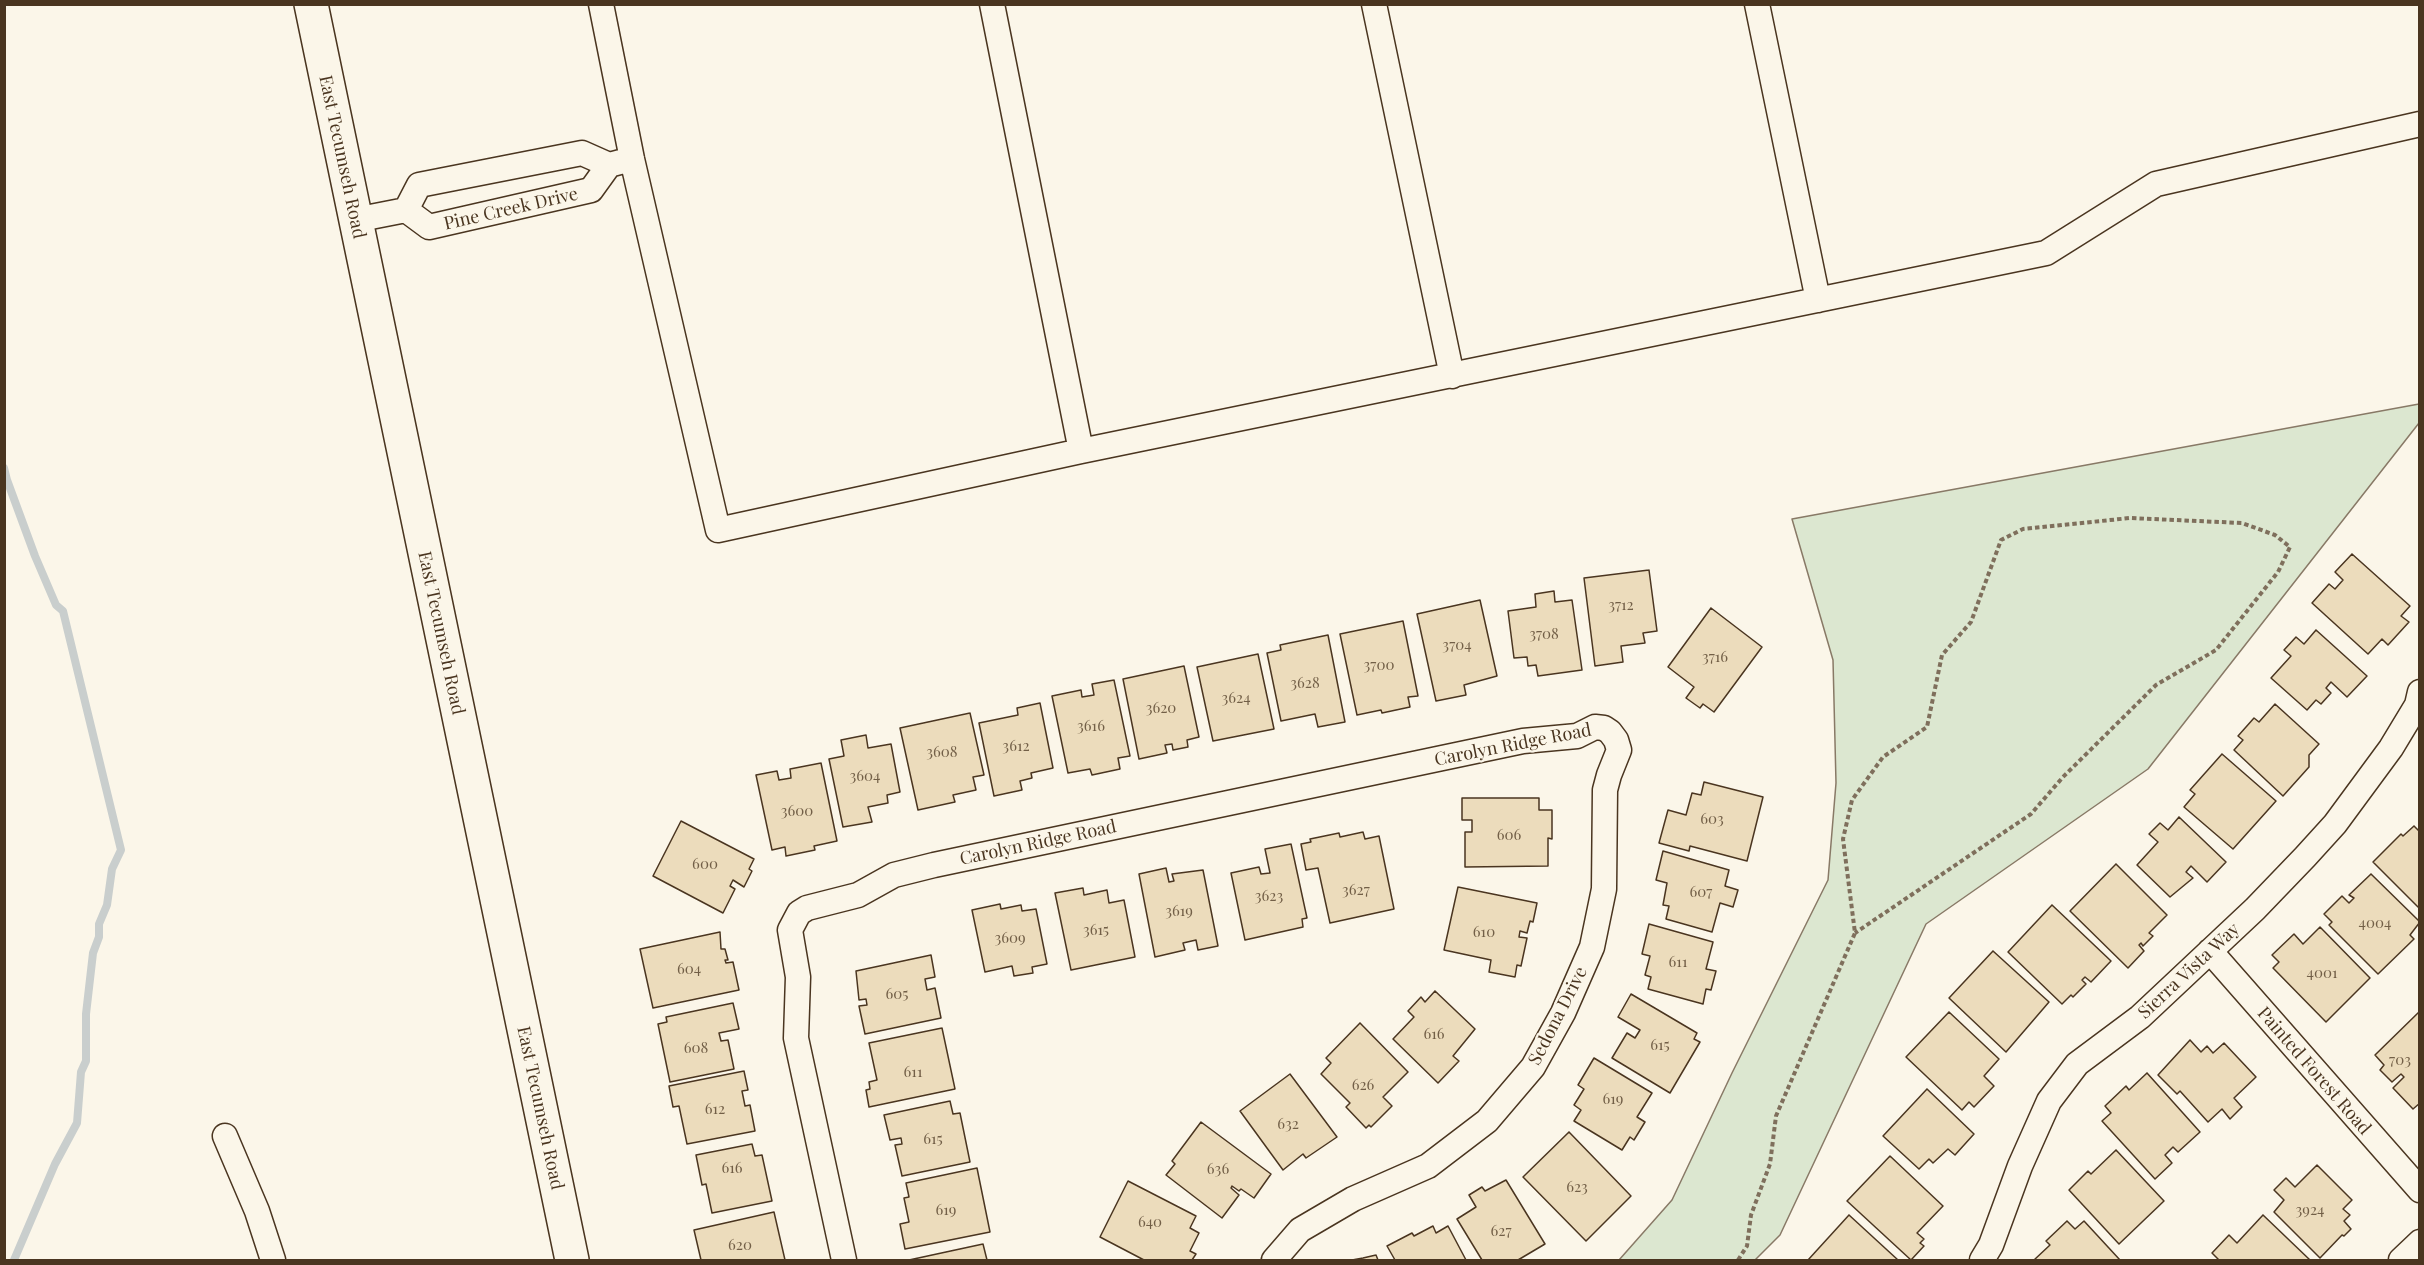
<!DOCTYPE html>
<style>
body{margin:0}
#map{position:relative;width:2424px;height:1265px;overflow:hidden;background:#fbf6e9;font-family:"Playfair Display",serif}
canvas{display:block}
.frame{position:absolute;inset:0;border:6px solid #4a3520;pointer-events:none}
</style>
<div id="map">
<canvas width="2424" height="1265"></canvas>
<div class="frame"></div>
</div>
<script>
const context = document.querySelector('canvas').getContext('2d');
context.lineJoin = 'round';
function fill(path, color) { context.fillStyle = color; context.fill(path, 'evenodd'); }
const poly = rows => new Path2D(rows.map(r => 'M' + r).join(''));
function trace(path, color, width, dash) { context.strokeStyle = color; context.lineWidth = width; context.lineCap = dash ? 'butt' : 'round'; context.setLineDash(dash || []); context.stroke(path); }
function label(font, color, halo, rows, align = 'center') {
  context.font = font + ' "Playfair Display",serif'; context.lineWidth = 4.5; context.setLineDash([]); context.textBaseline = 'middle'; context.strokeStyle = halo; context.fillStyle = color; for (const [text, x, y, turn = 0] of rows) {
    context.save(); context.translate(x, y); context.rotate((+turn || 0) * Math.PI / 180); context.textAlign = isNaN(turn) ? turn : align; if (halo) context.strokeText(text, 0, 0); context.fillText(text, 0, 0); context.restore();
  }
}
const green = poly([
 [2419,404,2419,423,2148,769,1926,924,1780,1235,1755,1260,1619,1260,1672,1200,1732,1073,1828,880,1836,783,1833,660,1792,519,2419,404]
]);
fill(green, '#dce7d0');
trace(green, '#887966', 1.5);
trace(poly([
 [4,468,7,480,35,556,56,605,63,611,121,850,112,869,107,905,99,924,99,937,93,953,86,1014,86,1061,81,1072,77,1123,55,1164,14,1260]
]), '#c9cecd', 8);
const building = poly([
 [2352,554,2410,606,2401,616,2409,622,2388,645,2382,639,2368,654,2312,603,2329,584,2335,589,2343,580,2335,572,2352,554],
 [1649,570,1657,631,1643,633,1645,643,1621,646,1623,662,1595,666,1584,578,1649,570],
 [1554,591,1555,602,1572,600,1582,670,1538,676,1536,665,1528,666,1527,657,1514,658,1508,611,1536,607,1535,594,1554,591],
 [1480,600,1497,676,1464,685,1466,695,1436,701,1417,614,1480,600],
 [1711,608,1762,647,1714,712,1703,704,1700,708,1686,698,1694,687,1668,667,1711,608],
 [1403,621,1418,696,1408,697,1410,707,1382,713,1381,710,1357,715,1340,634,1403,621],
 [2316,630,2367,676,2347,697,2331,682,2326,688,2331,693,2321,704,2316,700,2307,710,2271,678,2291,656,2284,650,2296,637,2304,644,2316,630],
 [1328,635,1345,722,1318,727,1315,714,1281,721,1267,653,1281,650,1280,645,1328,635],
 [1258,654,1274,729,1213,741,1197,667,1258,654],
 [1184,666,1199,737,1187,740,1188,747,1173,750,1172,744,1165,745,1167,753,1139,759,1123,679,1184,666],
 [1114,680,1130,756,1118,758,1120,769,1092,775,1090,769,1068,773,1052,696,1081,690,1082,697,1094,695,1092,684,1114,680],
 [1040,703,1053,768,1031,773,1032,778,1020,781,1022,790,994,796,979,723,1018,715,1017,708,1040,703],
 [2275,704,2319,744,2309,755,2309,767,2283,796,2234,750,2243,740,2238,736,2254,718,2259,722,2275,704],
 [970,713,984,775,973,777,976,790,953,795,955,802,918,810,900,728,970,713],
 [866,735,868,748,891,744,900,792,887,795,888,803,868,807,872,822,843,827,829,759,844,756,841,740,866,735],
 [2222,754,2276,801,2233,849,2184,807,2195,794,2190,790,2222,754],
 [821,763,837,841,814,846,815,850,786,856,785,847,772,850,756,775,777,771,779,780,791,778,790,769,821,763],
 [1704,782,1763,797,1747,861,1690,846,1689,851,1659,843,1668,810,1686,815,1692,793,1701,795,1704,782],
 [1462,798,1539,798,1539,810,1552,810,1552,839,1548,838,1548,866,1465,867,1465,832,1472,832,1472,820,1462,820,1462,798],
 [2179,817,2226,862,2207,882,2191,866,2186,872,2193,878,2170,897,2137,865,2158,842,2149,834,2160,823,2168,830,2179,817],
 [681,821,754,859,749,869,752,871,744,887,733,880,730,886,735,889,723,913,653,876,681,821],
 [2414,826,2420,832,2420,905,2418,907,2373,862,2401,834,2403,836,2414,826],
 [1363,832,1365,839,1379,836,1394,909,1330,923,1318,868,1306,870,1301,844,1311,842,1310,839,1339,833,1340,837,1363,832],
 [1291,844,1307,918,1302,919,1303,927,1245,940,1231,873,1259,867,1261,874,1270,873,1265,849,1291,844],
 [1663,851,1729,870,1725,886,1738,890,1733,907,1720,903,1712,932,1666,919,1669,906,1663,905,1667,883,1656,880,1663,851],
 [2116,864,2167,915,2149,933,2153,936,2143,946,2141,943,2139,945,2144,951,2128,968,2070,911,2116,864],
 [1166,868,1169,882,1174,881,1172,874,1203,870,1218,946,1198,950,1196,940,1183,943,1185,950,1155,957,1139,874,1166,868],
 [2371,874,2420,922,2410,935,2414,939,2378,974,2329,925,2332,922,2324,914,2342,896,2349,903,2354,898,2349,895,2371,874],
 [1458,887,1537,903,1533,922,1530,921,1527,933,1520,931,1519,937,1527,938,1521,966,1517,965,1515,977,1489,972,1491,960,1444,950,1458,887],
 [1083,888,1084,895,1107,890,1109,903,1124,900,1135,957,1071,970,1055,893,1083,888],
 [1000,904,1001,909,1021,905,1022,911,1036,909,1047,964,1032,967,1033,973,1014,976,1012,966,985,972,972,910,1000,904],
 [2052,905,2111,961,2091,982,2085,977,2082,980,2086,984,2073,997,2071,995,2062,1004,2008,952,2052,905],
 [1649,924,1713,942,1706,969,1716,971,1711,990,1706,989,1703,1004,1648,989,1651,977,1645,975,1650,956,1642,954,1649,924],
 [2320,927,2370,978,2326,1022,2273,968,2279,962,2272,955,2294,934,2303,944,2320,927],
 [720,932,721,949,725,949,728,960,725,960,726,963,733,962,739,990,653,1008,640,949,720,932],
 [1993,951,2049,1002,2006,1052,1949,998,1993,951],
 [931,955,935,977,925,979,927,990,935,988,941,1018,865,1034,859,1006,867,1005,866,999,859,1000,856,971,931,955],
 [1435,991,1475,1029,1453,1056,1459,1061,1438,1083,1393,1039,1414,1017,1408,1011,1421,997,1425,1002,1435,991],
 [1631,994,1697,1033,1694,1039,1700,1042,1670,1093,1612,1058,1627,1033,1635,1038,1640,1030,1618,1017,1631,994],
 [733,1003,739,1029,719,1033,721,1041,728,1040,734,1069,670,1082,658,1024,667,1022,666,1017,733,1003],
 [2420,1011,2420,1103,2413,1109,2393,1088,2404,1077,2401,1074,2392,1082,2380,1070,2384,1065,2375,1055,2420,1011],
 [1949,1012,1999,1059,1984,1076,1994,1086,1974,1107,1969,1102,1962,1110,1906,1057,1949,1012],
 [1360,1023,1408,1072,1383,1097,1392,1106,1371,1127,1369,1125,1366,1128,1346,1107,1350,1103,1321,1074,1331,1063,1326,1058,1360,1023],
 [942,1028,955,1089,869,1107,866,1090,870,1089,869,1082,877,1080,869,1043,942,1028],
 [2190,1040,2201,1052,2207,1046,2213,1053,2224,1043,2256,1077,2234,1098,2242,1107,2230,1119,2222,1109,2208,1122,2180,1091,2177,1094,2158,1075,2190,1040],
 [1594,1058,1652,1093,1637,1117,1645,1122,1634,1140,1630,1137,1622,1150,1574,1121,1581,1110,1574,1105,1584,1089,1578,1085,1594,1058],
 [744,1071,748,1090,742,1091,745,1106,750,1105,755,1131,687,1144,679,1106,673,1107,669,1086,744,1071],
 [2147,1073,2200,1132,2178,1152,2173,1147,2165,1155,2172,1163,2155,1179,2102,1121,2111,1113,2105,1106,2126,1086,2129,1090,2147,1073],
 [1290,1074,1337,1137,1306,1158,1303,1154,1283,1170,1240,1111,1290,1074],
 [1927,1089,1974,1134,1955,1155,1948,1149,1933,1163,1929,1159,1919,1169,1883,1136,1927,1089],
 [950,1101,953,1114,960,1113,970,1162,902,1176,895,1145,902,1144,901,1138,890,1140,884,1115,950,1101],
 [1201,1122,1271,1174,1254,1198,1241,1189,1239,1191,1232,1186,1231,1188,1239,1195,1222,1218,1166,1175,1175,1164,1172,1161,1201,1122],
 [1569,1132,1631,1196,1586,1241,1523,1177,1569,1132],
 [752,1144,755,1156,762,1155,772,1201,712,1213,706,1184,702,1185,696,1155,752,1144],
 [2116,1150,2164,1201,2119,1244,2069,1190,2088,1171,2091,1174,2116,1150],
 [1890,1156,1943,1206,1917,1233,1924,1239,1920,1243,1924,1246,1911,1260,1847,1201,1890,1156],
 [2317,1165,2352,1200,2343,1209,2350,1215,2344,1221,2351,1229,2344,1236,2342,1235,2320,1258,2274,1212,2284,1200,2274,1190,2286,1178,2295,1187,2317,1165],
 [977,1168,990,1232,905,1249,900,1224,909,1222,904,1198,909,1197,906,1183,977,1168],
 [1506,1180,1545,1244,1518,1260,1482,1260,1457,1219,1476,1207,1469,1195,1482,1187,1485,1191,1506,1180],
 [1128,1181,1196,1216,1190,1228,1199,1233,1190,1251,1196,1254,1192,1260,1144,1260,1100,1237,1128,1181],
 [774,1212,785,1260,701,1260,694,1230,774,1212],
 [1849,1215,1898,1260,1808,1260,1849,1215],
 [2263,1215,2310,1260,2219,1260,2212,1253,2229,1235,2237,1243,2263,1215],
 [2067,1221,2075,1229,2084,1221,2120,1260,2034,1260,2050,1245,2046,1241,2067,1221],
 [1433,1226,1436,1233,1448,1226,1466,1260,1395,1260,1387,1246,1412,1233,1414,1236,1433,1226],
 [983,1244,987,1260,909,1260,983,1244],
 [1376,1255,1378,1260,1352,1260,1363,1258,1376,1255]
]);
fill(building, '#ecdcbc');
trace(building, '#4a3520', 1.5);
const minor = poly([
 [601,4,632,159,718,530,1081,451,2046,253,2156,184,2420,124],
 [992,4,1081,451],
 [1374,4,1452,376],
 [1757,4,1818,300],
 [406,210,419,185,582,153,609,165,624,161],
 [355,220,406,210,429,227,591,190,609,165],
 [2210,951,2420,1190],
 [225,1136,257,1211,273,1260],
 [844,1260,796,1038,798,977,790,930,799,913,807,908,858,895,894,875,934,865,1523,741,1577,736,1595,727,1604,728,1610,732,1616,740,1619,750,1609,775,1605,790,1604,889,1592,947,1563,1013,1533,1067,1487,1121,1428,1166,1353,1199,1300,1230,1274,1260],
 [1982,1260,1991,1245,2020,1166,2049,1101,2077,1064,2140,1017,2255,909,2305,857,2335,824,2391,748,2417,705,2420,692],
 [2401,1260,2420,1242]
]);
const primary = poly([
 [311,4,572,1260]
]);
trace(minor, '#4a3520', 27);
trace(primary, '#4a3520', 36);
trace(poly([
 [1738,1260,1747,1246,1751,1215,1770,1164,1776,1116,1855,933,1843,839,1852,800,1883,757,1927,727,1942,655,1971,622,2001,540,2023,529,2130,518,2242,523,2275,535,2290,547,2278,572,2216,650,2156,685,2063,777,2031,814,1855,933]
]), '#7f6f5c', 4, [4.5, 3]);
trace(minor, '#fbf6e9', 24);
trace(primary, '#fbf6e9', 33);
label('15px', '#725f47', null, [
 ["3712",1621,605],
 ["3708",1544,634],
 ["3704",1457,645],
 ["3716",1715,657],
 ["3700",1379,665],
 ["3628",1305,683],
 ["3624",1236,698],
 ["3620",1161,708],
 ["3616",1091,726],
 ["3612",1016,746],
 ["3608",942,752],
 ["3604",865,776],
 ["3600",797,811],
 ["603",1712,819],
 ["606",1509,835],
 ["600",705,864],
 ["3627",1356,890],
 ["607",1701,892],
 ["3623",1269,896],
 ["3619",1179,911],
 ["4004",2375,923],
 ["3615",1096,930],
 ["610",1484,932],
 ["3609",1010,938],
 ["611",1678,962],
 ["604",689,969],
 ["4001",2322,973],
 ["605",897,994],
 ["616",1434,1034],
 ["615",1660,1045],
 ["608",696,1048],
 ["703",2400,1060],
 ["611",913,1072],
 ["626",1363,1085],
 ["619",1613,1099],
 ["612",715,1109],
 ["632",1288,1124],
 ["615",933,1139],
 ["616",732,1168],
 ["636",1218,1169],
 ["623",1577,1187],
 ["619",946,1210],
 ["3924",2310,1210],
 ["640",1150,1222],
 ["627",1501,1231],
 ["620",740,1245]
]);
label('18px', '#4a3520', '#fbf6e9', [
 ["East Tecumseh Road",342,157,78],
 ["Pine Creek Drive",511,209,-13],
 ["East Tecumseh Road",441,633,78],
 ["Carolyn Ridge Road",1513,745,-11],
 ["Carolyn Ridge Road",1038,843,-12],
 ["Sierra Vista Way",2189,971,-43],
 ["Sedona Drive",1558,1016,-63],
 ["Painted Forest Road",2314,1071,49],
 ["East Tecumseh Road",540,1108,78]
]);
</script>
